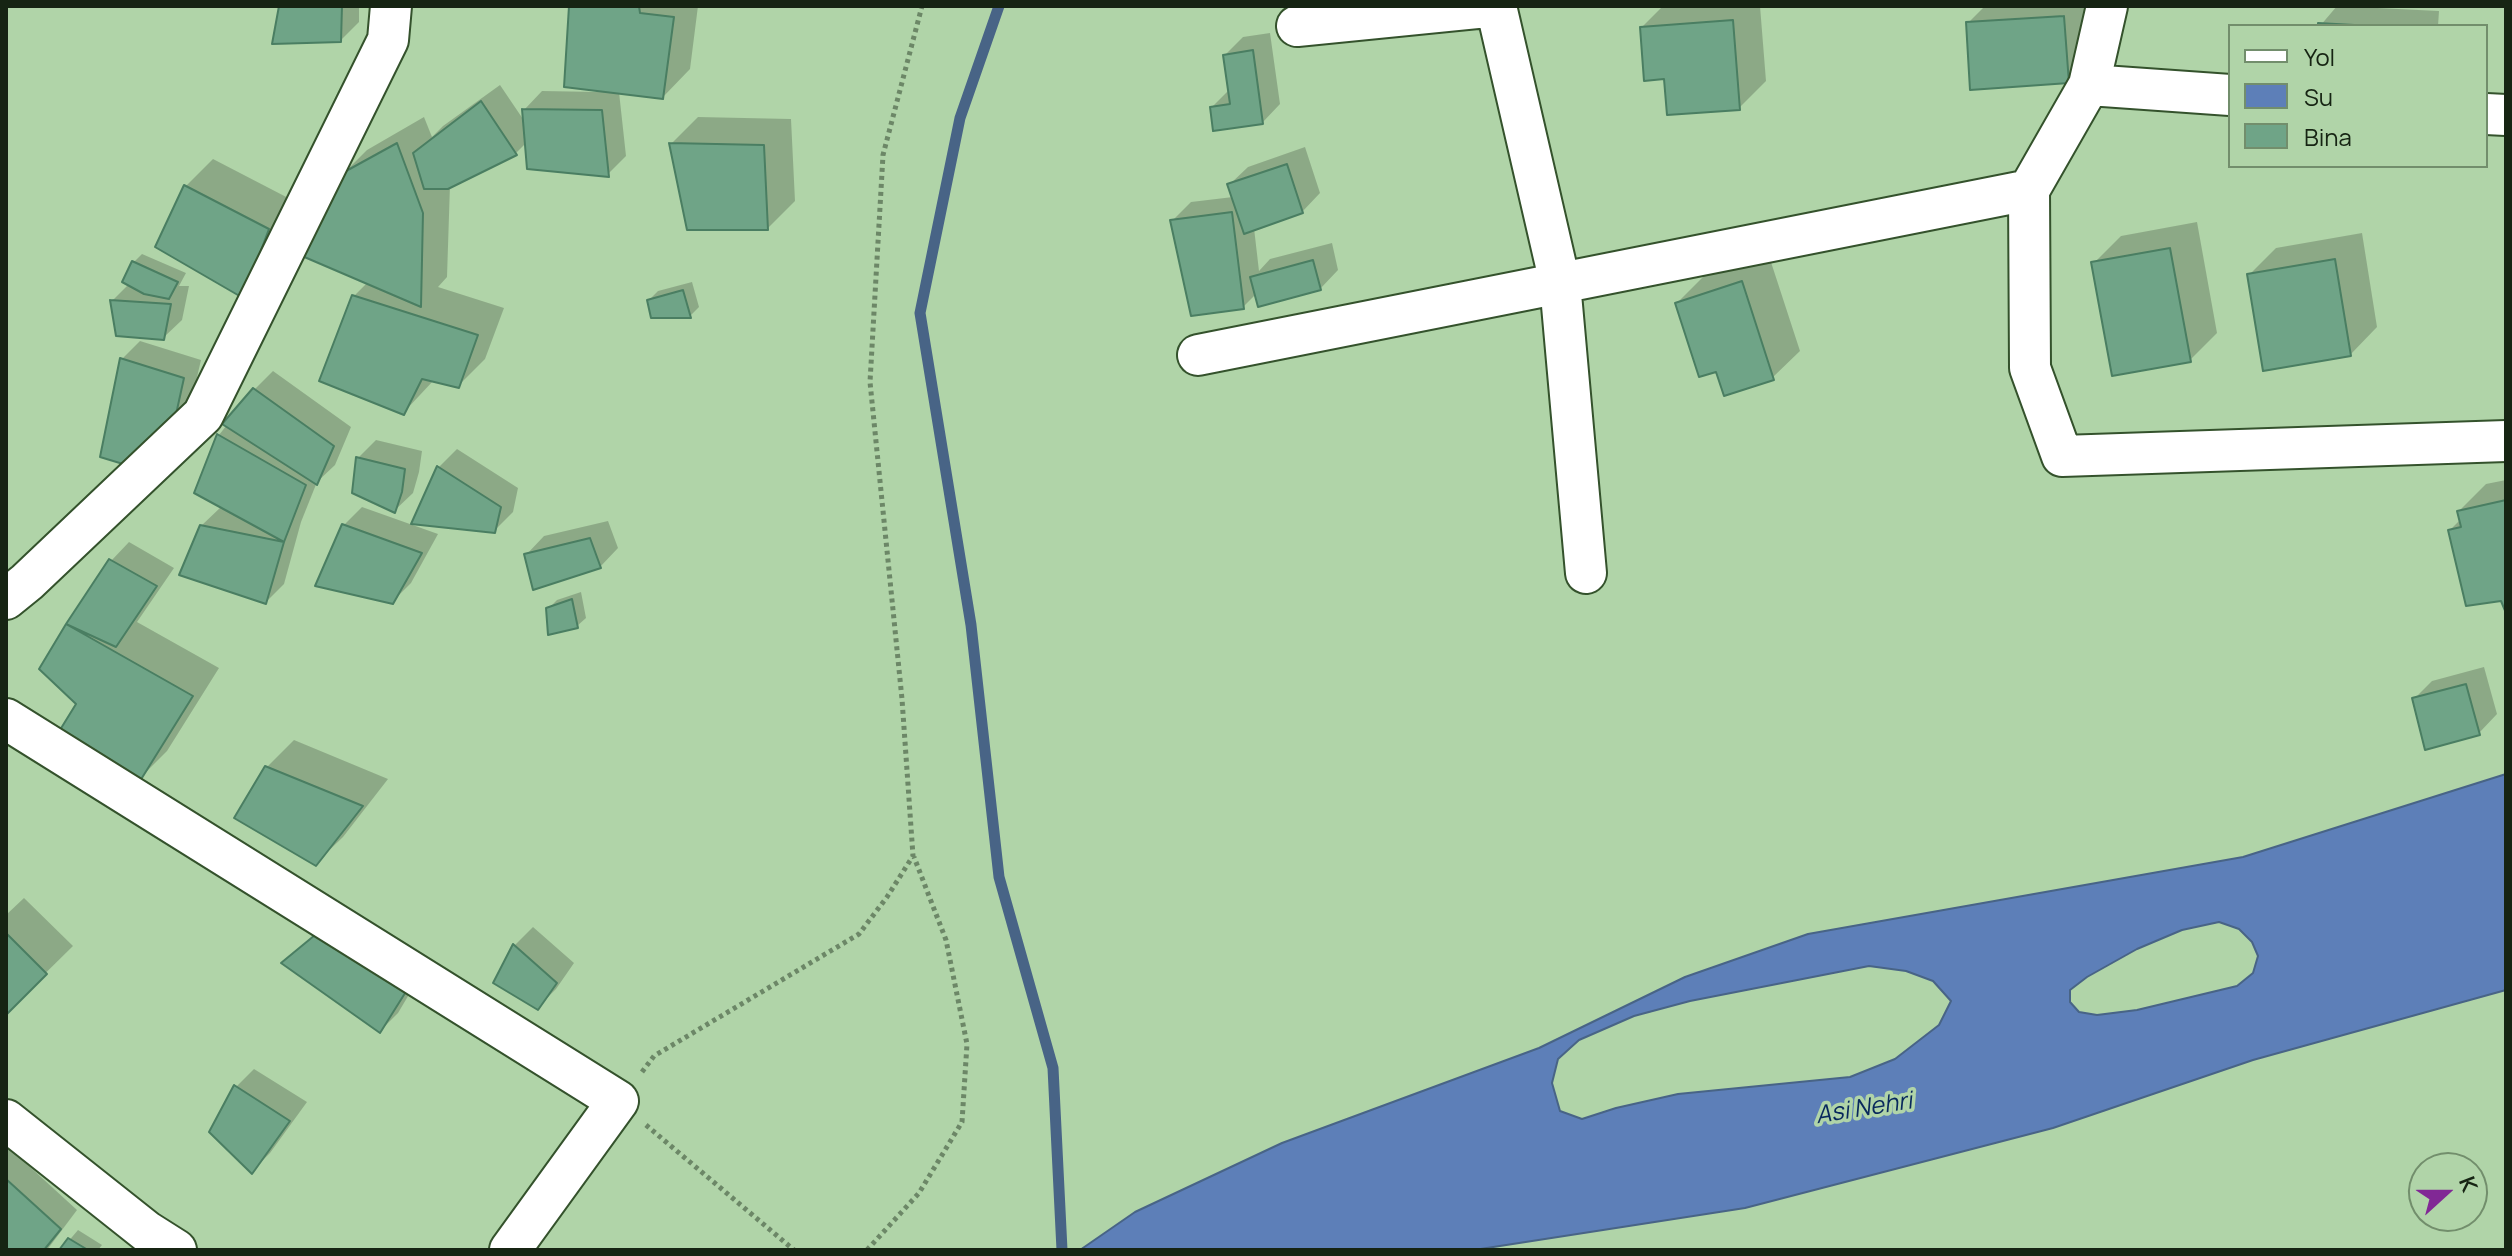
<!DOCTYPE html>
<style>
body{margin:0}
#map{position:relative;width:2512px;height:1256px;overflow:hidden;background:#b0d4a8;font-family:Manrope,sans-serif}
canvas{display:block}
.frame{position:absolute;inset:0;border:8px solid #162413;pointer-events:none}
.legend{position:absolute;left:2228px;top:24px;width:260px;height:144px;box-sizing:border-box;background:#b0d4a8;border:2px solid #728e6c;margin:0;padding:10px 14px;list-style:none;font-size:24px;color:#162413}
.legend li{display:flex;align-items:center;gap:16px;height:40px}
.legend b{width:40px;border:2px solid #728e6c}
.north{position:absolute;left:2408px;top:1152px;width:80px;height:80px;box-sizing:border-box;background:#b0d4a8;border:2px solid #728e6c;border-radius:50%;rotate:69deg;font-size:22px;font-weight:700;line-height:32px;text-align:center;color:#162413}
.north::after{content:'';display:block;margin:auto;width:28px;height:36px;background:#812895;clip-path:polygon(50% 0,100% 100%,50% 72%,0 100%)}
</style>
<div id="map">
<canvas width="2512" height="1256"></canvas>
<div class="frame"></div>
<ul class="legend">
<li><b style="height:10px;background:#fff"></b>Yol</li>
<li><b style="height:22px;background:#5d7fb8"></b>Su</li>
<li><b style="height:22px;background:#6fa487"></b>Bina</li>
</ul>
<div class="north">K</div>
</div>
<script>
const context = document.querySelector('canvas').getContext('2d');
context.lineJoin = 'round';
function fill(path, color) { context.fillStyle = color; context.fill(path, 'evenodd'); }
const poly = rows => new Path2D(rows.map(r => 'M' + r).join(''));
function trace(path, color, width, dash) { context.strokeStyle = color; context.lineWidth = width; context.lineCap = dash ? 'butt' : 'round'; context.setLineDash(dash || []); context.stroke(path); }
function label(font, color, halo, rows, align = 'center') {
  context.font = font + ' Manrope,sans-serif'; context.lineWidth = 7; context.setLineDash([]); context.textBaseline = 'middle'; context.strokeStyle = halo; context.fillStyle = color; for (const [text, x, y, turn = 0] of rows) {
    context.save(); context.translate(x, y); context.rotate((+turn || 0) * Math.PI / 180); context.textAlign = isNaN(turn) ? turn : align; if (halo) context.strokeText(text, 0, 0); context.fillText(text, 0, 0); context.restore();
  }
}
const water = poly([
 [2506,774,2506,990,2253,1060,2053,1128,1745,1208,1474,1250,1080,1250,1135,1212,1282,1143,1539,1048,1685,977,1808,934,2243,857,2506,774],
 [2219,922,2239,929,2252,942,2258,956,2253,973,2237,986,2137,1010,2097,1015,2079,1012,2070,1002,2070,990,2087,977,2137,949,2182,930,2219,922],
 [1869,966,1906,971,1933,981,1951,1001,1939,1025,1895,1059,1850,1077,1678,1094,1616,1108,1582,1119,1560,1111,1552,1083,1558,1059,1579,1040,1634,1016,1690,1001,1869,966]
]);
fill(water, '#5d7fb8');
trace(water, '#486486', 2);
fill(poly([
 [281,6,359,6,359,22,341,40],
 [571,6,698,6,690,69,663,97,619,92,626,156,608,174,527,142,516,153,450,185,447,277,438,287,504,308,485,359,458,386,434,380,404,412,354,296,368,282,339,178,367,150,424,117,432,137,443,126,500,85,525,122,524,110,542,91,599,92],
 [1663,6,1760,6,1766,81,1739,108,1666,77,1642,27],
 [1985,6,2092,6,2095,54,2068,81,1968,23],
 [2337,6,2439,11,2438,26,2320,26],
 [1270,33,1280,104,1262,123,1212,107,1230,89,1225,55,1243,37],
 [698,117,791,119,795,201,768,228,671,144],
 [1305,147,1320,193,1302,212,1254,228,1259,271,1270,259,1332,243,1338,270,1320,289,1256,294,1243,307,1173,220,1191,202,1233,197,1229,185,1248,167],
 [213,159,294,201,243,295,158,247,186,186],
 [2197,222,2217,333,2190,360,2094,263,2121,236],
 [2362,233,2377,327,2350,355,2249,275,2276,248],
 [142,254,186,273,179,286,189,286,182,320,163,338,112,301,129,284,134,262],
 [1769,256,1800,351,1772,378,1717,369,1677,303,1704,276],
 [692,282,699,307,690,316,649,300,658,291],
 [140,341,201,360,190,407,133,465,122,359],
 [273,371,351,427,335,465,317,482,301,522,284,584,266,602,201,526,222,506,197,492,219,435,255,389],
 [376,440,422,451,419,472,413,493,394,511,358,458],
 [457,449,518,488,513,512,494,531,438,468],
 [2506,480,2506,608,2450,530,2461,519,2459,511,2486,484],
 [362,507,438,534,411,583,392,602,344,525],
 [608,521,618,548,600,567,526,555,544,536],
 [129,542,174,568,137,622,219,668,167,751,140,778,78,704,67,626,111,561],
 [581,592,586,618,577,626,548,609,557,600],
 [2484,667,2497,714,2479,733,2414,699,2432,681],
 [294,740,388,779,343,837,315,864,267,767],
 [24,898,73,946,6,1012,6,915],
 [335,917,423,971,398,1013,380,1031,284,963],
 [533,927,574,963,556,989,538,1007,495,982,515,945],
 [254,1069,307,1102,270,1153,252,1171,236,1087],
 [6,1145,77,1210,47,1250,6,1250],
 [78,1230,102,1245,98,1250,61,1250]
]), '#0003');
trace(poly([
 [999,6,960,118,920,313,971,625,999,877,1053,1068,1062,1250]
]), '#486486', 11);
const building = poly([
 [279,6,342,6,341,42,272,44,279,6],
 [569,6,639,6,640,13,674,17,663,99,564,87,569,6],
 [2064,16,2069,83,1970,90,1966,22,2064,16],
 [1733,20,1740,110,1667,115,1664,79,1644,81,1640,27,1733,20],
 [2318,23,2373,26,2318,26,2318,23],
 [1253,50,1263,124,1213,131,1210,107,1230,104,1223,55,1253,50],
 [481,101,517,155,448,189,424,189,413,153,481,101],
 [522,109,602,110,609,177,527,169,522,109],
 [397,143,423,213,421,307,302,256,337,176,397,143],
 [669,143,764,145,768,230,687,230,669,143],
 [1287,164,1303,213,1244,234,1227,184,1287,164],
 [184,185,269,229,243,298,155,247,184,185],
 [1232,212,1244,309,1191,316,1170,220,1232,212],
 [2170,248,2191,362,2112,376,2091,262,2170,248],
 [2335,259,2351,356,2263,371,2247,274,2335,259],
 [1313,260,1321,290,1258,307,1250,277,1313,260],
 [132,261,178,282,169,299,144,294,122,282,132,261],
 [1742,281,1774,380,1724,396,1716,372,1699,377,1675,303,1742,281],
 [683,290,691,318,651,318,647,300,683,290],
 [352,295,478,335,459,388,422,379,404,415,319,381,352,295],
 [110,300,171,304,164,340,116,336,110,300],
 [120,358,184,378,173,428,133,467,100,457,120,358],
 [253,388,334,446,317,485,222,424,253,388],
 [217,434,306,485,284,542,194,493,217,434],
 [356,457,405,469,402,492,395,513,352,493,356,457],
 [437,466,501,507,495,533,411,524,437,466],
 [2506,500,2506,613,2501,601,2466,606,2448,530,2461,527,2457,511,2506,500],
 [342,524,422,553,393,604,315,586,342,524],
 [200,525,284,542,266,604,179,575,200,525],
 [590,538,601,568,533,590,524,554,590,538],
 [109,559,157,586,116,647,66,624,109,559],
 [572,599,578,628,548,635,546,608,572,599],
 [66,624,193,696,140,781,55,738,76,704,39,669,66,624],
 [2466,684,2480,735,2425,750,2412,698,2466,684],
 [265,766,363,806,316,866,234,818,265,766],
 [6,933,47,974,6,1015,6,933],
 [315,935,407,990,380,1033,281,963,315,935],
 [513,944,557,983,538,1010,493,983,513,944],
 [234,1085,290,1121,252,1174,209,1132,234,1085],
 [6,1179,61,1229,44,1250,6,1250,6,1179],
 [68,1238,88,1250,59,1250,68,1238]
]);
fill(building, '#6fa487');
trace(building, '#4a7e62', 2);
const minor = poly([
 [1496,6,1560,283,1586,573],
 [2107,6,2089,85,2029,190,2030,368,2062,456,2506,441],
 [1297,26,1497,6],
 [2089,85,2230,95],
 [2486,114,2506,115],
 [1198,355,2029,190],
 [6,599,27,582,203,415,388,40,391,6],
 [6,719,618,1101,510,1250],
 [6,1120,146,1231,176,1250]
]);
trace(minor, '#34522c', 44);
trace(poly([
 [642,1072,654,1056,859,934,887,897,913,856,902,699,870,382,883,155,922,6],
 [646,1125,794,1250],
 [867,1250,919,1193,962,1122,967,1044,946,940,914,857]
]), '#6c8767', 5, [4, 4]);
trace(minor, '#fff', 40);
label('italic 24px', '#08285c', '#b0d4a8', [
 ["Asi Nehri",1864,1109,-9]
]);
</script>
